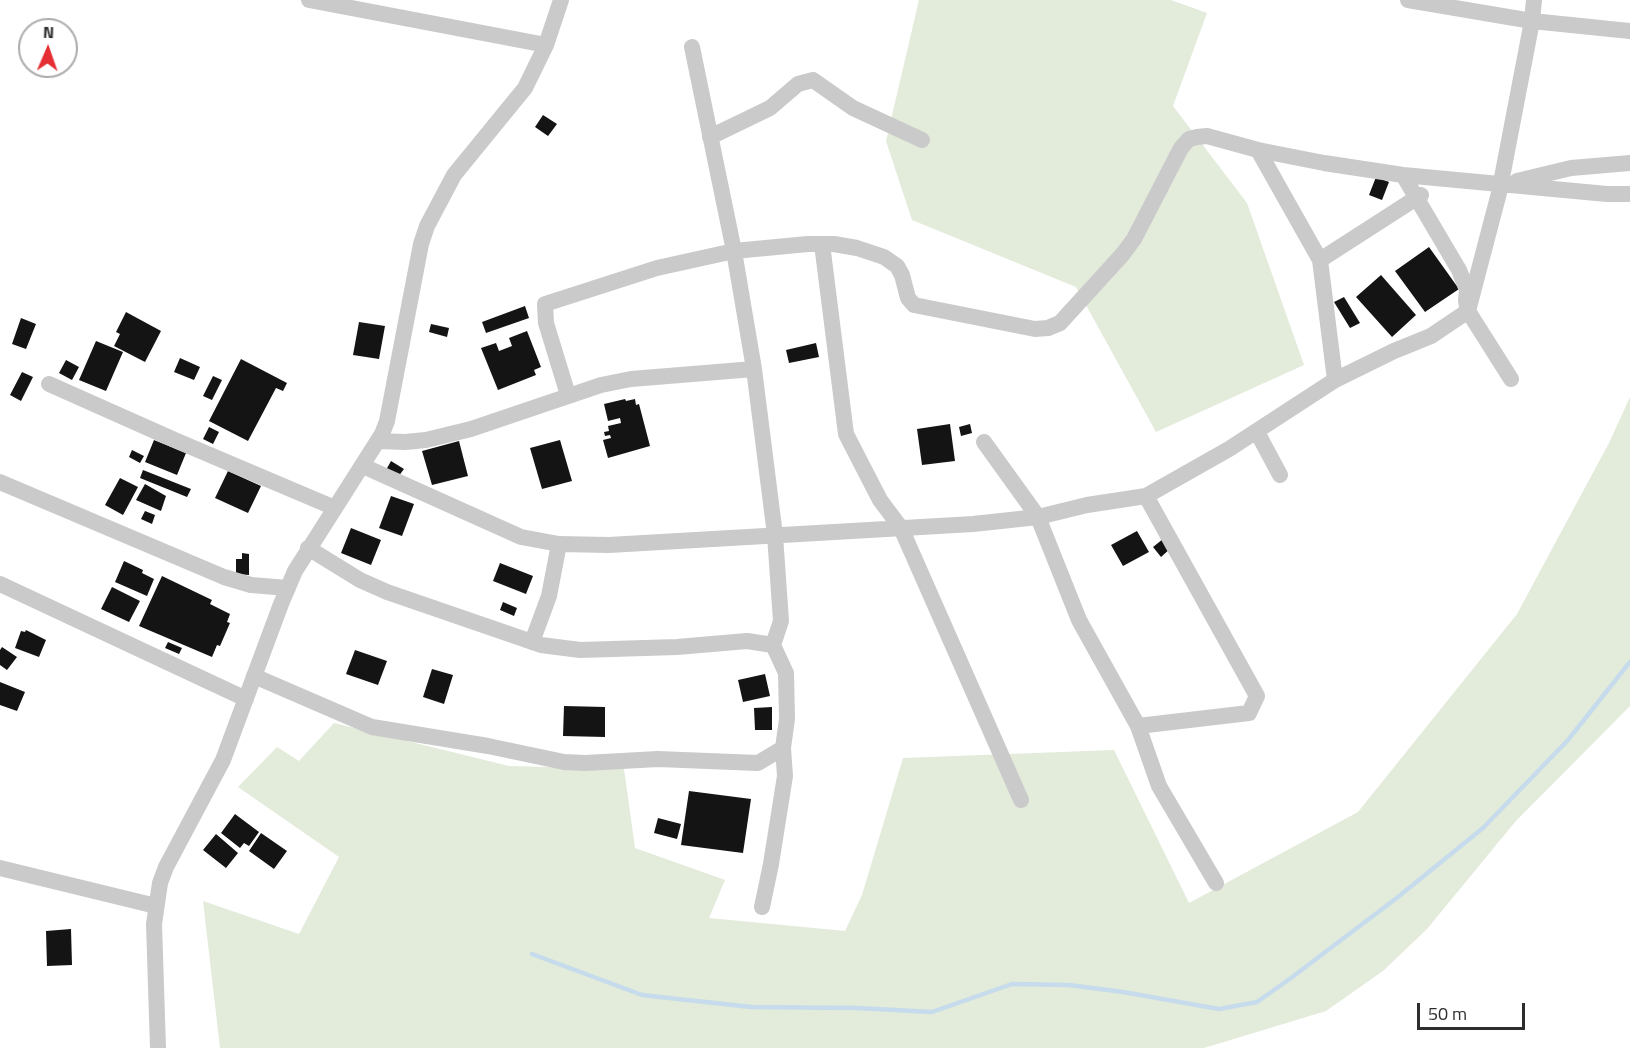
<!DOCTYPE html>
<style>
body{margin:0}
#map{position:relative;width:1630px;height:1048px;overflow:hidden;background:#fff;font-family:"Titillium Web",sans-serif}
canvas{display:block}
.north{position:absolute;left:18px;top:18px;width:60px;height:60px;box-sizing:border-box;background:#fff;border:2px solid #ababab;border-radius:50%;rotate:2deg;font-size:16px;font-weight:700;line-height:24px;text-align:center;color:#2d2d2d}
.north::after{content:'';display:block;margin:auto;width:21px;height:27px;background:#e52f34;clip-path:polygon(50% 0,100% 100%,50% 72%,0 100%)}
.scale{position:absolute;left:1417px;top:1003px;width:108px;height:27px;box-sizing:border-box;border:3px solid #2d2d2d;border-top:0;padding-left:8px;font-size:18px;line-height:21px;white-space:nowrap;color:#2d2d2d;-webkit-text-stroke:4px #fff;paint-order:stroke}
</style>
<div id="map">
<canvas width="1630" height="1048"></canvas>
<div class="north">N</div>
<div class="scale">50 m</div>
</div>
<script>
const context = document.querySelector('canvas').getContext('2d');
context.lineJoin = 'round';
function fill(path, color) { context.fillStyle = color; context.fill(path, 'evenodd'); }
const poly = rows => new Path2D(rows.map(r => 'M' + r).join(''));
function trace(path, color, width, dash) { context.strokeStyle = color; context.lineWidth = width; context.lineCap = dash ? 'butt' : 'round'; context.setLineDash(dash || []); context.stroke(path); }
fill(poly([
 [919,0,1171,0,1207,13,1173,106,1247,203,1304,365,1156,432,1076,287,912,220,886,141],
 [1630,397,1630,706,1515,822,1427,929,1383,971,1326,1011,1204,1048,220,1048,203,901,299,934,339,857,238,787,277,747,299,761,334,723,509,766,624,769,635,848,725,880,709,918,845,931,862,895,903,758,1114,750,1189,903,1358,812,1517,614,1609,443]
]), '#e3ebdb');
trace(poly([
 [532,954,642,995,751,1007,858,1008,932,1012,1012,984,1069,985,1123,992,1219,1009,1257,1002,1291,978,1398,897,1483,828,1568,740,1630,662]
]), '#c6dbeb', 4.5);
fill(poly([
 [543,115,557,124,548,136,535,127],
 [1376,177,1389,182,1382,200,1369,195],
 [1429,247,1459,289,1425,312,1395,271],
 [1381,275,1416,315,1392,337,1356,297],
 [1344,297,1360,323,1350,328,1334,302],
 [525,306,529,318,486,333,482,322],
 [126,312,161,331,145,362,114,346,120,334,116,332],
 [21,318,36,324,26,349,12,344],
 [359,322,385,326,379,359,353,355],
 [431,324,449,328,447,337,429,332],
 [527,331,541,367,534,370,536,375,498,390,481,348,496,343,499,351,512,346,509,338],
 [96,341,123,352,106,391,79,380],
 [816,343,819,357,789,363,786,350],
 [180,358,200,367,194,380,174,372],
 [241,359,287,383,283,391,276,388,248,441,209,421],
 [66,360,79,367,72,380,59,373],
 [22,372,33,377,21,401,10,395],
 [213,376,222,380,212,400,203,396],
 [625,399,626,401,635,399,636,405,639,404,650,446,608,458,603,440,611,438,610,435,605,436,604,432,609,431,608,426,621,423,620,418,608,421,604,404],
 [950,424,955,461,922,465,917,429],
 [970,424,972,433,961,436,959,427],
 [209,427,219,432,213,444,203,439],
 [154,440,186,453,177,475,145,462],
 [560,440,572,481,542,489,530,448],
 [459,441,468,476,432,485,422,451],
 [132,450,144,456,140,463,129,457],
 [391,461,404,469,398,477,386,470],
 [143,470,191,489,187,497,140,478],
 [228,471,261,486,248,513,215,498],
 [120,478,138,487,123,515,105,505],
 [145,484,166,496,161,511,136,500],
 [391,496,414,504,402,536,379,528],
 [145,511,155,515,152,524,141,519],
 [351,528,381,540,371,565,341,553],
 [1137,531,1149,552,1123,566,1111,545],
 [1163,539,1171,548,1161,557,1153,547],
 [242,553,249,554,249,575,236,574,236,559,242,559],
 [124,561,143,570,142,573,154,579,147,596,115,582],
 [500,563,533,576,526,594,493,581],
 [162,576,212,600,210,604,230,614,227,622,230,623,220,646,217,645,212,657,139,626],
 [112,587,140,601,129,622,101,609],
 [503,602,517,608,514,616,500,610],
 [26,630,46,640,39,657,15,648,21,631,25,632],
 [168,642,182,648,179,654,165,648],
 [2,647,17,657,7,670,0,665,0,650],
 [355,650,387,661,378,685,346,674],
 [432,669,453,675,444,704,423,697],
 [765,674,770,696,743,702,738,680],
 [0,682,25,692,17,711,0,705],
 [564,706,605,707,605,737,563,736],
 [772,707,772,730,755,730,754,708],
 [689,791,751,799,743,853,681,845],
 [235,814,259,832,249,846,244,843,240,848,221,833],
 [658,818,681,824,677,839,654,833],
 [261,833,287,851,274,869,249,851],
 [216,834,238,853,226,868,203,850],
 [71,929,72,965,47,966,46,931]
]), '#141414');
trace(poly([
 [309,0,546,45],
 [1408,0,1532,21,1630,31],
 [710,137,770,108,798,84,813,80,853,108,922,140],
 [1258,150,1320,260],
 [1517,181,1571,168,1630,163],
 [822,244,846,434,880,500,901,528,1021,800],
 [1511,379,1468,311,1499,193,1532,21,1534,0],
 [1335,380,1320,260,1421,195],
 [49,384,177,441,335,508],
 [568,395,546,323,545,304,657,268,734,251,808,244,834,244,857,248,884,257,897,266,902,275,908,298,914,305,1035,329,1048,328,1060,323,1122,255,1134,239,1181,148,1189,139,1197,137,1207,136,1258,150,1324,163,1403,175,1607,194,1630,194],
 [1257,432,1280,475],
 [379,441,405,442,426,440,471,429,601,385,631,379,754,369],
 [984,442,1038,517,1079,620,1138,726,1249,713,1257,696,1146,496],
 [363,466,521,537,559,544,609,545,973,524,1038,517,1087,505,1146,496,1229,449,1335,380,1394,351,1431,336,1468,311,1466,301,1467,290,1459,270,1403,175],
 [0,482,224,577,251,585,288,588],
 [308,548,360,580,387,592,541,645,580,650,677,647,747,641,773,645,781,621,775,535,754,369,734,251,692,47],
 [0,584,246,699],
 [532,642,549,596,559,544],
 [254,676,372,727,488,746,564,762,585,763,658,759,758,763,783,748,787,719,786,673,773,645],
 [1138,726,1159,786,1216,883],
 [0,868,156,906],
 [762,907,771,864,785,776,783,748],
 [158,1048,154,924,160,883,166,867,223,760,281,604,295,571,382,434,387,421,421,244,427,226,454,175,525,88,546,45,561,0]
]), '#cacaca', 16);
</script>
